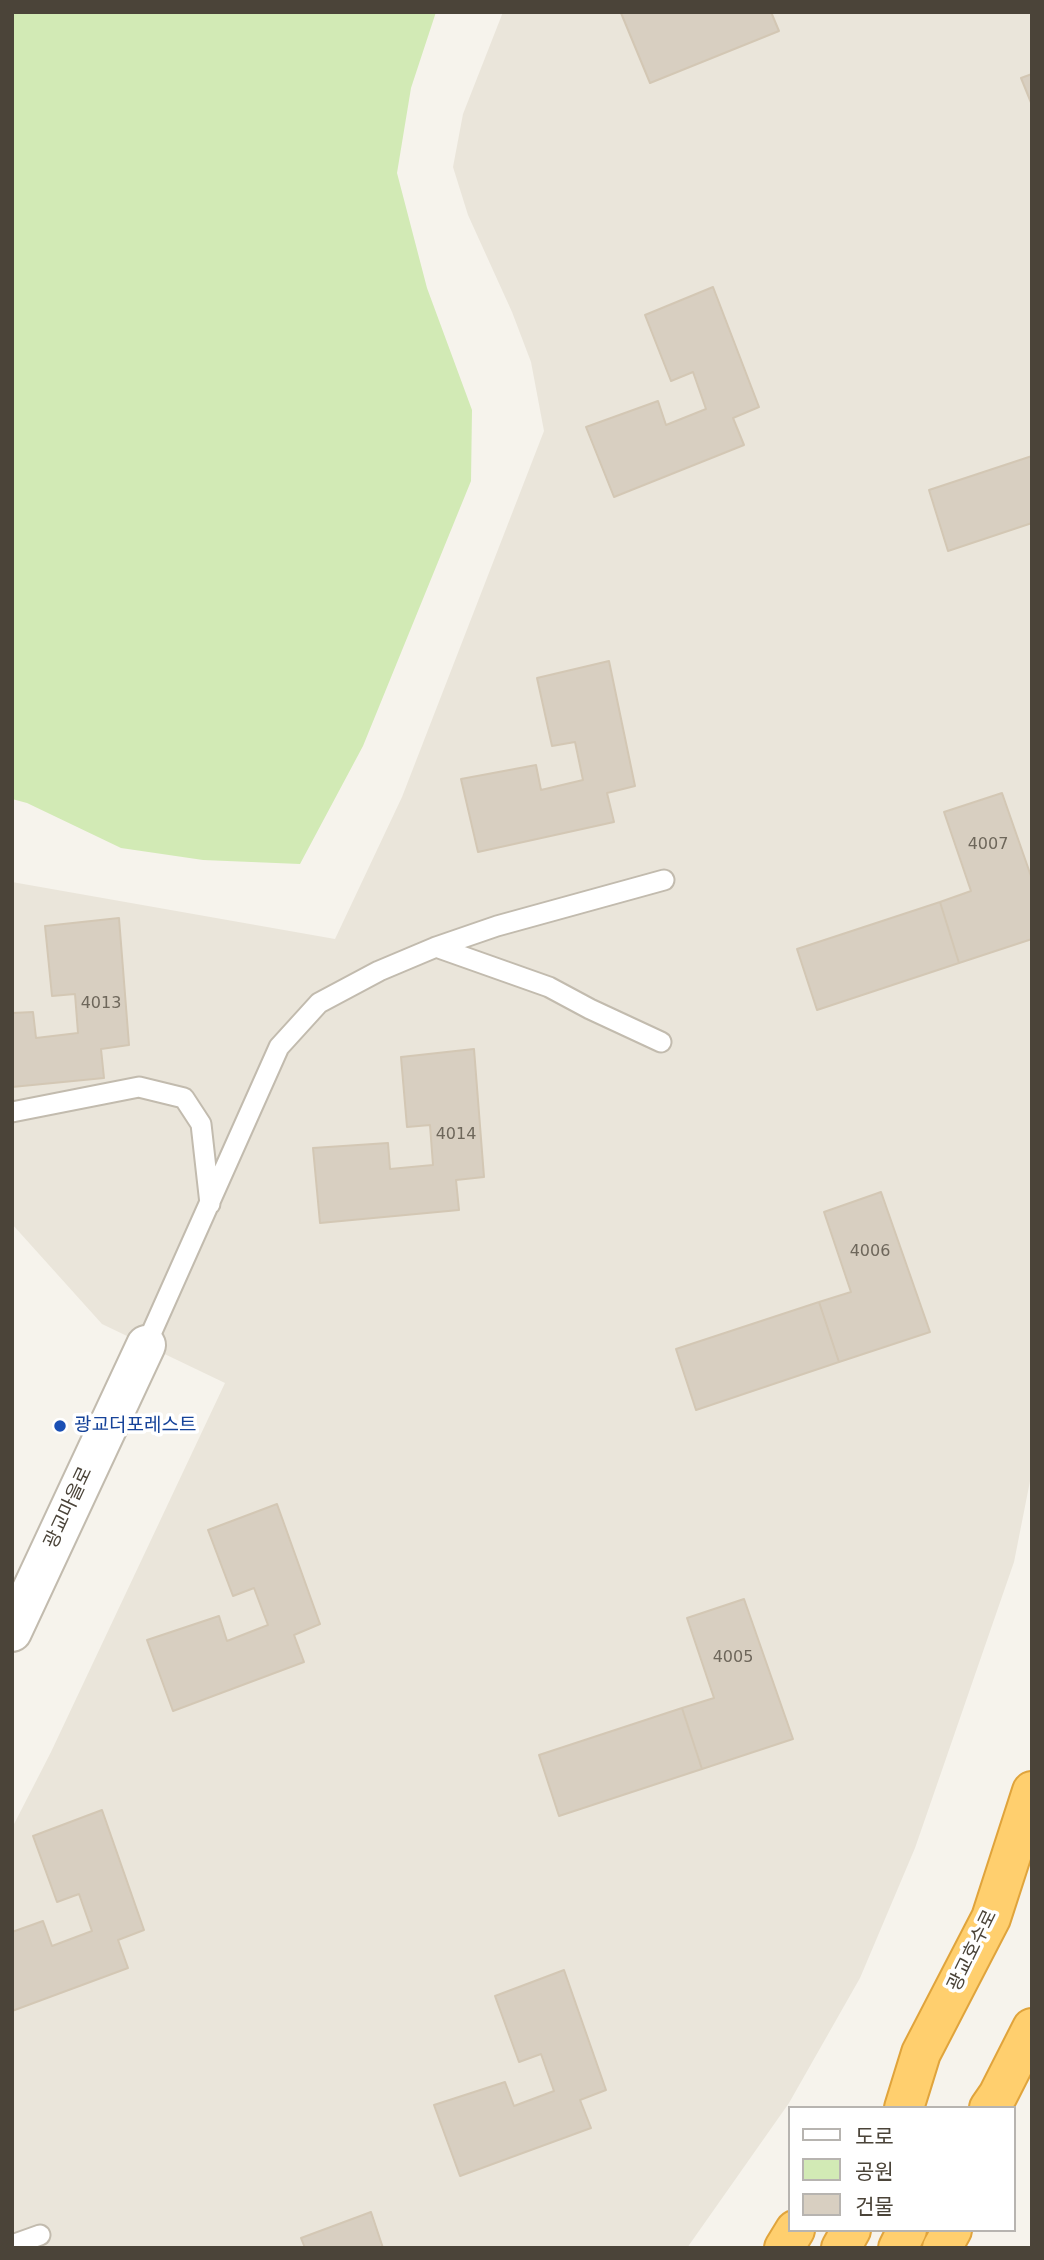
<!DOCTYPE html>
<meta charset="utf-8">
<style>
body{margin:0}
#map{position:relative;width:1044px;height:2260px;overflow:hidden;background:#f6f3ec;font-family:"DejaVu Sans","Noto Sans KR",sans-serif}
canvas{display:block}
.frame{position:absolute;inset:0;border:14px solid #4b4439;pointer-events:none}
.legend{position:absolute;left:788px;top:2106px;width:228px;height:126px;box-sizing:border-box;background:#fff;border:2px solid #b7b4b0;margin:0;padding:9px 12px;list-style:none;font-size:21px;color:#4b4439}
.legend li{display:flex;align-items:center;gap:14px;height:35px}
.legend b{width:35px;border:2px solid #b7b4b0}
</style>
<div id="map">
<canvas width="1044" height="2260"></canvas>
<div class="frame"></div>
<ul class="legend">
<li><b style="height:9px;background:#fff"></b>도로</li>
<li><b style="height:19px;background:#d2eab5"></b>공원</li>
<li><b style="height:19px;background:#d8cfc1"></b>건물</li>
</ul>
</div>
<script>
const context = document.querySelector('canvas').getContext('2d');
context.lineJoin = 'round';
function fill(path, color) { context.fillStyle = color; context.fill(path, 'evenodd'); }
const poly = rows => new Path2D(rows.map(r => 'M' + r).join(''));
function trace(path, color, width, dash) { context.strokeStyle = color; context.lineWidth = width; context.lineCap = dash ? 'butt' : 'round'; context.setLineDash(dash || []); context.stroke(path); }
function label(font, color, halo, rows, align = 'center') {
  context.font = font + ' "DejaVu Sans","Noto Sans KR",sans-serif'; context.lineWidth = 7; context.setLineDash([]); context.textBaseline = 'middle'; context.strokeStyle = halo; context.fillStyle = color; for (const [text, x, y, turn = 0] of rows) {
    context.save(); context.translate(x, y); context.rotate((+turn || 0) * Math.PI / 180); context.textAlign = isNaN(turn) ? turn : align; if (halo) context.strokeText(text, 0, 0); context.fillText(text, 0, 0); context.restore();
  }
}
fill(poly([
 [503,12,1032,12,1032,1471,1014,1562,915,1848,860,1978,789,2103,687,2248,12,2248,12,1828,51,1752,225,1383,102,1324,12,1224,12,882,335,939,402,797,544,431,531,362,512,312,468,215,453,167,463,114]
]), '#eae5da');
fill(poly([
 [12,12,436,12,411,88,397,173,427,288,472,410,471,481,363,746,300,864,203,860,121,848,27,803,12,799]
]), '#d2eab5');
const building = poly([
 [624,12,771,12,779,31,650,83,621,13,624,12],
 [1032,74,1032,105,1021,78,1032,74],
 [713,287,759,407,733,418,744,445,614,497,586,427,658,401,666,425,706,409,693,372,671,381,645,315,713,287],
 [1032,456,1032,523,948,551,929,490,1032,456],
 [609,661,635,786,607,793,614,822,478,852,461,779,536,765,541,790,583,780,575,742,552,746,537,678,609,661],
 [1002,793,1032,879,1032,939,959,963,940,902,971,891,944,812,1002,793],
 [940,902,959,963,817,1010,797,949,940,902],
 [119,918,129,1045,101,1049,104,1078,12,1087,12,1013,33,1012,36,1038,78,1033,75,994,52,996,45,926,119,918],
 [474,1049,484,1177,456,1180,459,1210,320,1223,313,1148,388,1143,390,1169,433,1165,430,1125,407,1127,401,1057,474,1049],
 [881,1192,930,1332,839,1362,819,1302,851,1292,824,1212,881,1192],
 [819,1302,839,1362,696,1410,676,1349,819,1302],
 [277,1504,320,1624,294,1635,304,1662,173,1711,147,1640,219,1616,227,1641,268,1625,254,1588,233,1596,208,1530,277,1504],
 [744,1599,793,1739,702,1769,682,1708,714,1698,687,1618,744,1599],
 [682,1708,702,1769,559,1816,539,1755,682,1708],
 [102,1810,144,1930,118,1940,128,1968,12,2011,12,1932,43,1921,52,1946,92,1931,79,1894,57,1902,33,1836,102,1810],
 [564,1970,606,2090,580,2100,591,2128,460,2176,434,2105,505,2082,514,2106,554,2091,541,2054,519,2062,495,1996,564,1970],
 [371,2212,383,2248,305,2248,301,2238,371,2212]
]);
fill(building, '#d8cfc1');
trace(building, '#d3c7b4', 2);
const lane = poly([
 [436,947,549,987,590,1009,661,1042],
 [12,1112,139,1087,184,1098,201,1124,210,1204],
 [146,1345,279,1047,319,1003,379,971,436,947,497,926,664,880],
 [12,2245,40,2235]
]);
const street = poly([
 [12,1632,146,1345]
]);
const highway = poly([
 [904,2108,921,2053,991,1918,1032,1791],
 [989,2108,998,2095,1032,2028],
 [784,2248,795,2230],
 [841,2248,851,2230],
 [898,2248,907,2230],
 [942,2248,952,2230]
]);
trace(lane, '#c2bbae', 23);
trace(street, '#c2bbae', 42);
trace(highway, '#e0a43c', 42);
trace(lane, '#fff', 19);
trace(street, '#fff', 38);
trace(highway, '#ffcf6e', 38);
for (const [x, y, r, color] of [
 [60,1426,7,"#1a4fb4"]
]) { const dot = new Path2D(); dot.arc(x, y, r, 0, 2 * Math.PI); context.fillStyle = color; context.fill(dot); trace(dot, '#fff', 2.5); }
label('16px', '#6e675b', null, [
 ["4007",988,845],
 ["4013",101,1004],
 ["4014",456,1135],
 ["4006",870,1252],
 ["4005",733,1658]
]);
label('19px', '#164399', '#fff', [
 ["광교더포레스트",74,1426]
], 'left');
label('19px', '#4b4439', '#fff', [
 ["광교마을로",69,1508,-65],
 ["광교호수로",973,1951,-64]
]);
</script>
